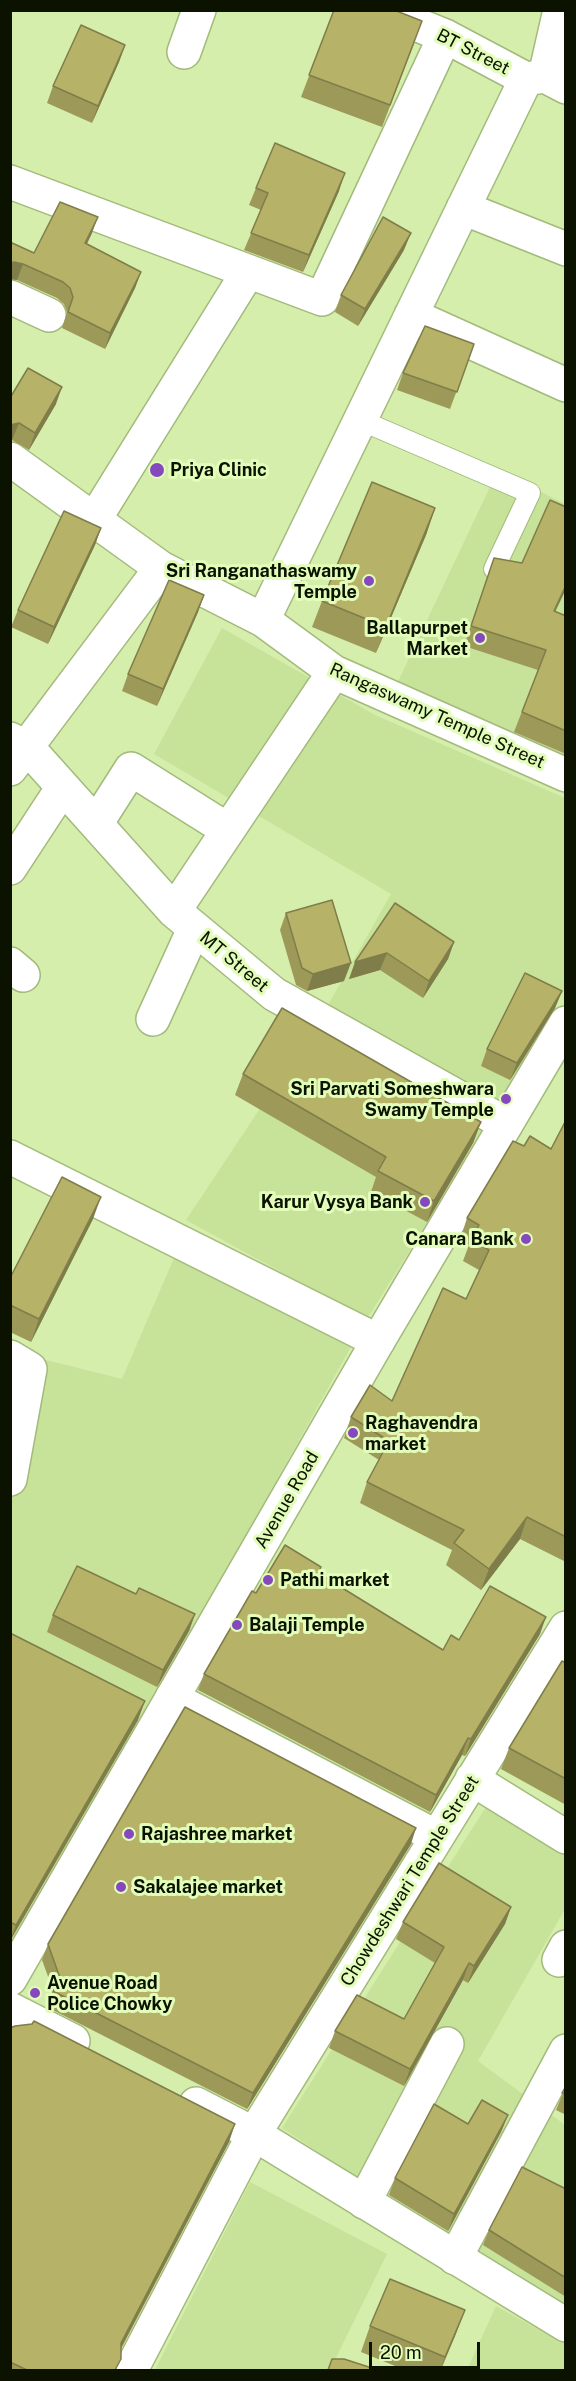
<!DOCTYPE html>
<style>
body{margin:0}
#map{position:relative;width:576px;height:2381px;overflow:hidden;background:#d5eeac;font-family:"Public Sans",sans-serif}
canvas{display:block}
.frame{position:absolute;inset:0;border:12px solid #0b1300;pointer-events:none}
.scale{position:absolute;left:369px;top:2342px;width:111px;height:27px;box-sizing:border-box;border:3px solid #0b1300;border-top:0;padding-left:8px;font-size:18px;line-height:21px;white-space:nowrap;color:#0b1300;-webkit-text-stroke:4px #e2fcb9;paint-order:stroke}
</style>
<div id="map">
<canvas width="576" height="2381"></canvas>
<div class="frame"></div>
<div class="scale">20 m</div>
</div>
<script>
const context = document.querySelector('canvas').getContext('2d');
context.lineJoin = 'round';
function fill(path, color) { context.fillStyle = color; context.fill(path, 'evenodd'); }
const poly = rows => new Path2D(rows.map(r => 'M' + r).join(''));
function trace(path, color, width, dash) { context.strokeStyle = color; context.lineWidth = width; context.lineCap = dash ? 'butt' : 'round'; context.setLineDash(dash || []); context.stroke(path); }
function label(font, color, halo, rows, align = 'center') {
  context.font = font + ' "Public Sans",sans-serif'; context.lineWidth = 6; context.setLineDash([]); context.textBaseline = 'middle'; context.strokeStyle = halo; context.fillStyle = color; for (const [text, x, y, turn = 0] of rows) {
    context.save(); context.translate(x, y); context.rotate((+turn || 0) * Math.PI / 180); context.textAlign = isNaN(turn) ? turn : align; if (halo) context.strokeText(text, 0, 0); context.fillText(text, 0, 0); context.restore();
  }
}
fill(poly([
 [498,470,565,504,565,761,396,686],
 [222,628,375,715,565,798,565,988,502,1102,367,1319,186,1220,324,1012,391,894,154,754],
 [177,1251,352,1345,16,1949,10,1952,10,1351,122,1379],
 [491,1799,565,1838,565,1909,478,2061,565,2125,565,2308,484,2262,282,2128],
 [250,2182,387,2254,330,2370,155,2370],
 [496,2306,565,2344,565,2370,467,2370]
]), '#c7e299');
const service = poly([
 [360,420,530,493,494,569]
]);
const minor = poly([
 [381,10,445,36,526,79,545,76,566,87],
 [184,52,199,10],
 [545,76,560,10],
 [10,182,322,299,445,36],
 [463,208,566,249],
 [10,297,49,315],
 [411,315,566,385],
 [10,459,161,568,263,620,334,672,566,775],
 [94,520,248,272],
 [263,620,526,79],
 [10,739,28,748,174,911,274,994,506,1124],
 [10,769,161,568],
 [96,824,131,769,228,830],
 [10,868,63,787],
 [174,911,334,672],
 [10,964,23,975],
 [153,1019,194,929],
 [10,1157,378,1341],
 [10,1357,30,1369,10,1479],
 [172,1698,437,1837],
 [472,1779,566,1837],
 [559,1960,566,1947],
 [364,2202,447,2044],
 [455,2258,566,2051],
 [131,2370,254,2134,566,1628]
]);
const tertiary = poly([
 [10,1979,378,1341,566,1023],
 [10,2009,73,2041],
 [196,2104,254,2134,566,2325]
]);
trace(service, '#a2ba7b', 22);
trace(minor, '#a2ba7b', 36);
trace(tertiary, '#a2ba7b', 36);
trace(service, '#fff', 20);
trace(minor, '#fff', 33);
trace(tertiary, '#fff', 33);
fill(poly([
 [334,10,414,44,382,127,301,97],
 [125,45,119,62,92,123,47,103,53,86],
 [256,188,339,191,303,272,244,250,261,210,249,205],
 [92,233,87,244,141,272,135,288,105,349,62,328,67,312,64,304,57,298,17,280,10,279,10,242,34,253],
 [404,250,358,326,335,312,341,295],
 [474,344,450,409,397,390,403,373],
 [10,398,56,404,29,450,12,440],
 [435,508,426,535,376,653,312,627,322,601],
 [101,528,95,545,48,644,11,627,18,610],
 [494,558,555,612,566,616,566,754,514,732,538,670,464,646],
 [204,595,198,612,157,706,122,691,128,674],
 [395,903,454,942,448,959,423,998,380,970,349,979],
 [286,913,344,981,307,991,296,985,280,930],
 [562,991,555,1008,510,1080,481,1066,487,1049],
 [243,1074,481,1122,473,1143,427,1222,371,1192,376,1177,235,1095],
 [566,1120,566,1562,520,1539,481,1590,446,1565,452,1550,360,1503,367,1482,379,1460,344,1438,351,1417,392,1401,466,1299,479,1270,463,1261,469,1245,460,1240,467,1218,524,1146,551,1149],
 [93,1219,31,1342,10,1332,10,1278],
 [321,1567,319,1573,443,1650,459,1640,540,1634,465,1756,462,1755,430,1812,198,1690,204,1674,256,1593],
 [136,1594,195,1614,189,1631,157,1687,47,1632,53,1615],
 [10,1633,138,1720,10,1941],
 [566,1663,566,1805,501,1769,509,1748],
 [411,1844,247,2109,47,2007,53,1990,42,1960,48,1944],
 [511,1907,505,1924,468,1983,463,1980,404,2086,329,2048,335,2031,404,2019,435,1963,396,1939,403,1922],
 [10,2028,229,2142,121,2349,116,2370,10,2370],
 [566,2086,566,2115,556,2110],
 [508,2115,501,2132,448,2231,389,2195,395,2178,468,2124],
 [566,2189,566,2297,483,2245,489,2230],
 [465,2310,455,2336,441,2370,405,2370,361,2352,370,2326]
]), '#9d9959');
fill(poly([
 [125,45,119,62,92,123,98,106],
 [345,173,339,191,303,272,309,255],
 [98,217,92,233,79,259,85,243],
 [411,233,404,250,358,326,365,309],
 [14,262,23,264,17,280,10,279,10,264],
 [141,272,135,288,105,349,110,333],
 [62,387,56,404,29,450,35,433],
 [19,423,12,440,10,441,10,425],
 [435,508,426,535,376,653,386,627],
 [101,528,95,545,48,644,54,627],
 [566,585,566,589,546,631,554,611],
 [204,595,198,612,157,706,163,689],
 [454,942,448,959,423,998,429,981],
 [387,953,380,970,349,979,355,962],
 [351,963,344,981,307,991,313,974],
 [562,991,555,1008,510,1080,517,1063],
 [481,1122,473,1143,427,1222,434,1201],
 [101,1197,93,1219,31,1342,39,1319],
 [527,1517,520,1539,481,1590,489,1569],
 [195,1614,189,1631,157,1687,163,1670],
 [546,1617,540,1634,465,1756,471,1739],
 [145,1701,138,1720,10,1941,16,1925],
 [468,1738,462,1755,430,1812,436,1795],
 [416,1828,411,1844,247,2109,253,2093],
 [511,1907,505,1924,468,1983,474,1966],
 [469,1963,463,1980,404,2086,410,2069],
 [508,2115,501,2132,448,2231,454,2214],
 [235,2124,229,2142,114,2361,121,2343],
 [465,2310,455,2336,440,2370,445,2357]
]), '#7f7d49');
const building = poly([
 [334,10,394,10,422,21,390,105,309,75,334,10],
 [81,25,125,45,98,106,53,86,81,25],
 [275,143,345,173,309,255,251,233,268,193,256,188,275,143],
 [60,202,98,217,85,243,141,272,110,333,68,312,73,297,70,288,63,282,23,264,14,262,10,264,10,242,34,253,60,202],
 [383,217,411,233,365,309,341,295,383,217],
 [425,326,474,344,457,392,403,373,425,326],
 [28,368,62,387,35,433,19,423,10,425,10,398,28,368],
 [372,482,435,508,386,627,322,601,372,482],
 [550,500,566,507,566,585,554,611,566,616,566,731,522,712,546,650,471,626,494,558,522,563,550,500],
 [64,511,101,528,54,627,18,610,64,511],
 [169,580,204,595,163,689,128,674,169,580],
 [332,900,351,963,313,974,302,968,286,913,332,900],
 [395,903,454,942,429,981,387,953,355,962,395,903],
 [525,973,562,991,517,1063,487,1049,525,973],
 [282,1008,481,1122,434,1201,378,1171,386,1157,243,1074,282,1008],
 [566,1120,566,1537,527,1517,489,1569,454,1543,464,1530,367,1482,389,1441,351,1417,370,1385,392,1401,443,1288,466,1299,489,1250,471,1240,479,1225,467,1218,513,1141,524,1146,530,1136,551,1149,566,1120],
 [62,1177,101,1197,39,1319,10,1305,10,1278,62,1177],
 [285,1545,321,1567,318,1573,443,1650,451,1635,459,1640,490,1586,546,1617,471,1739,468,1738,436,1795,204,1674,252,1591,256,1593,285,1545],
 [77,1566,136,1594,139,1588,195,1614,163,1670,53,1615,77,1566],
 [10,1633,145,1701,16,1925,10,1922,10,1633],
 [562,1661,566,1663,566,1779,509,1748,562,1661],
 [185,1707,416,1828,253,2093,53,1991,60,1978,48,1944,185,1707],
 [439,1863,511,1907,474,1966,469,1963,410,2069,335,2031,357,1995,404,2019,444,1947,403,1922,439,1863],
 [34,2021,235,2124,121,2343,121,2359,115,2370,27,2370,10,2362,10,2028,15,2026,32,2024,34,2021],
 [566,2086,566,2094,562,2093,566,2086],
 [482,2100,508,2115,454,2214,395,2178,434,2104,468,2124,482,2100],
 [522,2167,566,2189,566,2278,489,2230,522,2167],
 [390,2279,465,2310,445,2357,370,2326,390,2279],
 [332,2359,344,2359,378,2370,328,2370,332,2359]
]);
fill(building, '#b6b268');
trace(building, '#7f7d49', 1.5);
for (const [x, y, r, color] of [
 [157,470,8,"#8648bd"],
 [369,581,6,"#8648bd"],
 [480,638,6,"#8648bd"],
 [506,1099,6,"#8648bd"],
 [425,1202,6,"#8648bd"],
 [526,1239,6,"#8648bd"],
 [353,1433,6,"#8648bd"],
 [268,1580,6,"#8648bd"],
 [237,1625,6,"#8648bd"],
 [129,1834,6,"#8648bd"],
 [121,1887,6,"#8648bd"],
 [35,1993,6,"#8648bd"]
]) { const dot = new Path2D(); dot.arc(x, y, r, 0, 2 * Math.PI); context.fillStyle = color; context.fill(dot); trace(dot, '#e2fcb9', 2); }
label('18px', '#0b1300', '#e2fcb9', [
 ["BT Street",473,52,27],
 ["Rangaswamy Temple Street",437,716,24],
 ["MT Street",234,962,40],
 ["Avenue Road",287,1500,-60],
 ["Chowdeshwari Temple Street",410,1881,-58]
]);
label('bold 18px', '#0b1300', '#e2fcb9', [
 ["Priya Clinic",170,470],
 ["Sri Ranganathaswamy",357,571,"right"],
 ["Temple",357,592,"right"],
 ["Ballapurpet",468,628,"right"],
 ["Market",468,649,"right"],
 ["Sri Parvati Someshwara",494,1089,"right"],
 ["Swamy Temple",494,1110,"right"],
 ["Karur Vysya Bank",413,1202,"right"],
 ["Canara Bank",514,1239,"right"],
 ["Raghavendra",365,1423],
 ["market",365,1444],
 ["Pathi market",280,1580],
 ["Balaji Temple",249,1625],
 ["Rajashree market",141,1834],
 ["Sakalajee market",133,1887],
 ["Avenue Road",47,1983],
 ["Police Chowky",47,2004]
], 'left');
</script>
